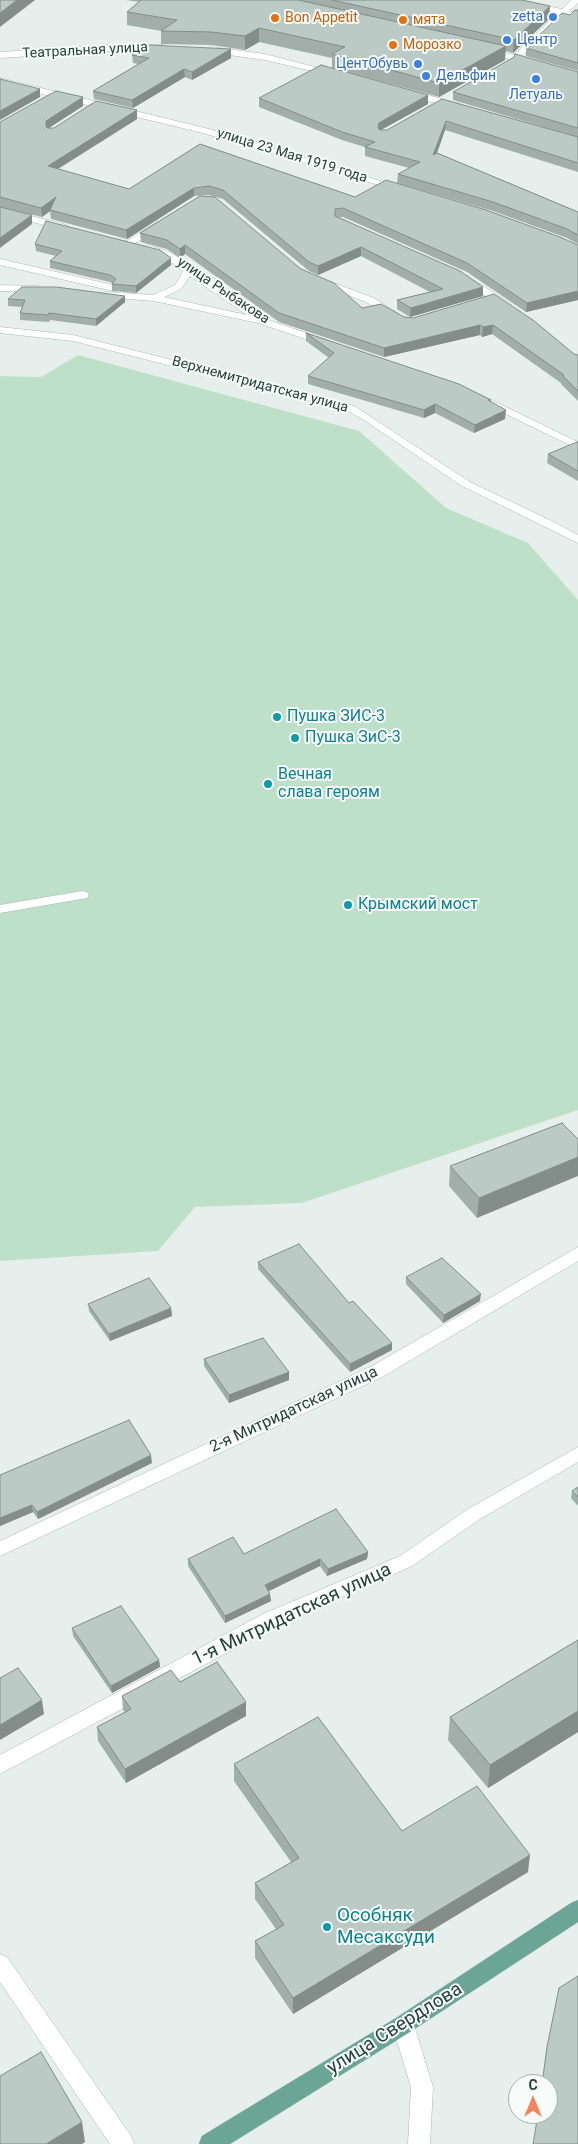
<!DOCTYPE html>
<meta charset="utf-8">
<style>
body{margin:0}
#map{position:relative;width:578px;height:2144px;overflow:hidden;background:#e6efeb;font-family:Roboto,sans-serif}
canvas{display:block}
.north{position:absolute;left:508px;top:2074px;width:50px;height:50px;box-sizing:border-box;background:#f7fbf9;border:1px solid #a3b1ad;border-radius:50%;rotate:0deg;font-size:14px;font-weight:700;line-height:20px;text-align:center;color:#24423a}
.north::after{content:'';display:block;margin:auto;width:18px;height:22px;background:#f4845f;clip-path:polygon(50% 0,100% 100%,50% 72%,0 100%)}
</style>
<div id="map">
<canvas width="578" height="2144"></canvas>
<div class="north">С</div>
</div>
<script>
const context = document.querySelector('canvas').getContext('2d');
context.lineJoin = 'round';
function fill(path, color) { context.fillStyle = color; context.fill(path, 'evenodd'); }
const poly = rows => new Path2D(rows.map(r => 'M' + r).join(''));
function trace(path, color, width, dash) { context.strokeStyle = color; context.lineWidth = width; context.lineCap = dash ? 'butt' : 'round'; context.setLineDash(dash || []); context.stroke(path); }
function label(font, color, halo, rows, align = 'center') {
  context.font = font + ' Roboto,sans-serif'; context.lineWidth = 4; context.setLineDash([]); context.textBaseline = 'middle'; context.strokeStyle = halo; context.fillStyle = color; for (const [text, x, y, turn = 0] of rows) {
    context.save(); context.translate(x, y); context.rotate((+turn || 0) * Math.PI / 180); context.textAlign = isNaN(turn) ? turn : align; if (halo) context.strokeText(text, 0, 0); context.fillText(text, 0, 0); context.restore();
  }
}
fill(poly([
 [78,355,359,431,446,508,528,543,578,600,578,1110,302,1203,195,1207,158,1251,0,1261,0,376,41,377]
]), '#bfe0c8');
const minor = poly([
 [501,0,517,0,562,9,571,0,578,0,578,3,569,11,578,13,578,17,565,15,521,57,537,61,537,65,534,66,482,51,486,48,514,55,558,13,501,0],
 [108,45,164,45,168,48,164,51,108,51,0,58,0,52,108,45],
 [211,47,265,54,338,73,334,76,265,60,208,52,208,48,211,47],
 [0,78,209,129,407,189,405,191,399,191,203,133,0,84,0,78],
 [409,90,460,104,461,106,457,109,406,95,406,91,409,90],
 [0,208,67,225,69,227,64,230,0,214,0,208],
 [157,222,160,223,160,227,131,246,125,246,125,242,157,222],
 [147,245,167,251,176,256,268,320,330,341,331,343,326,346,258,323,154,301,102,297,101,295,106,292,153,295,175,285,179,279,183,271,161,255,144,250,144,246,147,245],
 [190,276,247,315,164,297,181,289,190,276],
 [0,259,122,287,127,290,122,293,0,265,0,259],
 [466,275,511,304,511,308,503,308,463,280,461,278,466,275],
 [323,279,374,298,400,315,395,318,391,317,366,302,320,284,318,282,323,279],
 [0,285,38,286,43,289,38,292,0,291,0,285],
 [0,327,73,335,354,406,470,482,556,523,578,535,578,543,462,486,364,420,346,410,73,341,0,333,0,327],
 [481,395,578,442,578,449,477,400,476,398,477,396,481,395],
 [82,891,87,892,89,895,87,898,0,913,0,905,82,891],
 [578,1247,578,1261,384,1376,0,1556,0,1541,372,1366,578,1247],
 [578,1447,578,1462,480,1519,412,1566,277,1626,0,1774,0,1755,263,1614,400,1556,468,1509,578,1447],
 [0,1954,7,1957,131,2136,134,2144,110,2144,0,1982,0,1954],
 [403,2015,410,2018,414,2025,433,2087,430,2144,408,2144,411,2087,392,2025,396,2018,403,2015]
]);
const major = poly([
 [578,1900,578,1922,410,2032,230,2144,199,2144,202,2136,396,2018,571,1903,578,1900]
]);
trace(minor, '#a8b8b2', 1);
trace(major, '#c2cac8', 1);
fill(minor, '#fff');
fill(major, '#6aa596');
fill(poly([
 [126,0,522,0,549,19,513,53,505,51,505,60,439,97,332,68,332,58,259,42,245,50,211,45,161,44,161,31,127,25,127,12,139,2],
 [578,10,578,71,526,56,526,48,570,15],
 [231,49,231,58,192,80,185,77,133,108,94,99,93,91,138,64,133,63,132,55],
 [578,72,578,137,453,100,453,92],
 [259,98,428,104,381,130,387,130,442,99,578,137,578,172,445,130,437,153,578,212,578,244,567,238,493,211,397,183,398,174,409,168,365,156,365,147,342,140,259,107],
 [83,106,49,128,54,128,137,110,137,119,58,169,129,189,200,144,355,197,578,245,578,300,526,312,467,272,343,217,339,217,483,287,483,296,410,317,397,309,397,300,430,292,361,256,318,275,309,271,223,199,209,195,194,196,127,239,51,219,50,211,42,217,0,207,0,122],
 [140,233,301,269,362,308,404,317,413,318,494,294,574,354,578,355,578,401,561,384,561,383,492,334,482,337,480,335,384,357,279,322,185,254,180,258,167,249,141,242],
 [35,244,171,265,136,293,112,291,112,283,110,282,50,268,50,261,56,256,36,251],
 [8,299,125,302,96,326,50,320,49,322,20,320,20,313,22,307,8,306],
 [306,333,491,400,491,402,505,419,474,433,435,413,424,418,308,384,308,376,329,358,306,341],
 [578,443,578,481,547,463,548,454],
 [562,1123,477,1218,449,1186,450,1166],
 [258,1262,392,1350,350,1372,258,1269],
 [406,1277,480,1301,443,1323,406,1284],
 [88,1304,171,1308,172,1316,110,1341,89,1311],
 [204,1359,289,1380,229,1403,204,1366],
 [152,1463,38,1519,33,1512,0,1526,0,1475],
 [578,1487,578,1506,571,1498,572,1491],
 [368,1552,367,1559,327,1576,320,1566,269,1591,271,1601,225,1623,188,1566,188,1559,244,1554],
 [72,1628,159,1660,160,1667,112,1693,73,1636],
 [578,1640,578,1732,488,1788,448,1740,450,1717],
 [180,1682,246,1716,126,1783,98,1741,97,1727,125,1712,123,1710,122,1696],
 [234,1764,402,1831,528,1872,293,2014,255,1958,255,1941,276,1929,255,1899,255,1883,291,1862,234,1781]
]), '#a1aea9');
fill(poly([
 [17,0,35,0,0,27,0,13],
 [550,6,549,19,513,53,514,40],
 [259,28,259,42,245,50,245,36],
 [506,46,505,60,439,97,439,83],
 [231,49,231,58,192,80,192,72],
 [184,69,185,77,133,108,132,100],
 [40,89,40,97,0,120,0,111],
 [428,95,428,104,379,131,378,128,379,123],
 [83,97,83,106,47,129,46,126,46,121],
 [137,110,137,119,48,175,48,166],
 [446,121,445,130,433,164,433,155],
 [194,188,194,196,127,239,126,230],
 [56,197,57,206,42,217,41,208],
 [32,215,32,224,0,248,0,238],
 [185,245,185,254,180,258,180,249],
 [361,247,361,256,318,275,318,266],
 [171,258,171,265,136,293,136,286],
 [483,287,483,296,410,317,411,308],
 [578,291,578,300,526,312,527,303],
 [125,296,125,302,96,326,96,319],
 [480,325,480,335,384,357,384,348],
 [493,325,492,334,482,337,483,327],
 [435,404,435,413,424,418,424,410],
 [506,410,505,419,474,433,475,425],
 [578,1157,578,1176,477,1218,479,1198],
 [481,1294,480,1301,443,1323,444,1315],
 [171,1308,172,1316,110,1341,109,1334],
 [392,1343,392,1350,350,1372,350,1364],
 [289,1372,289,1380,229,1403,229,1395],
 [151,1455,152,1463,38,1519,37,1512],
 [32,1505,33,1512,0,1526,0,1518],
 [368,1552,367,1559,327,1576,328,1569],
 [320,1559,320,1566,265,1593,265,1585],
 [270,1594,271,1601,225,1623,225,1616],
 [159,1660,160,1667,112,1693,111,1686],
 [42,1700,44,1714,0,1740,0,1725],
 [246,1702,246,1716,126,1783,125,1769],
 [578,1711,578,1732,488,1788,490,1765],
 [530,1855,528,1872,293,2014,293,1998],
 [82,2122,85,2142,82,2144,46,2144]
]), '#838d89');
const building = poly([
 [0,0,17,0,0,13,0,0],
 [141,0,298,0,506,46,439,83,332,54,345,47,259,28,245,36,211,32,161,31,177,20,127,12,141,0],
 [332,0,522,0,550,6,514,40,332,0],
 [575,10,578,10,578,63,526,48,562,13,570,15,575,10],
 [148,45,231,49,192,72,184,69,132,100,93,91,149,58,132,55,148,45],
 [515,54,578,72,578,128,453,92,514,57,515,54],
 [321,65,428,95,379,123,378,128,380,130,387,130,442,99,578,137,578,163,446,121,433,155,437,153,578,212,578,235,567,229,493,202,398,174,420,162,365,147,375,142,342,132,259,98,321,65],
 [0,79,40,89,0,111,0,79],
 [56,91,83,97,46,121,46,126,47,128,54,128,96,101,137,110,48,166,129,189,200,144,355,197,386,180,486,210,560,237,578,245,578,291,527,303,467,263,343,208,335,209,335,216,460,271,483,287,411,308,397,300,443,289,361,247,318,266,309,262,223,190,209,186,194,188,126,230,50,210,56,197,41,208,0,197,0,122,56,91],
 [200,196,215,197,301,269,334,283,362,308,381,304,404,317,413,318,494,294,533,320,574,354,578,355,578,391,562,375,564,375,493,325,483,327,480,325,384,348,279,313,185,245,180,249,167,240,140,233,200,196],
 [0,207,32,215,0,238,0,207],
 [46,221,160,250,171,258,136,286,112,284,116,279,110,275,50,261,62,251,35,244,46,221],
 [22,287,56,287,125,296,96,319,49,313,48,315,20,313,25,300,8,299,22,287],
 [306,333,459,384,491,400,488,400,506,410,475,425,435,404,424,410,308,376,334,353,306,333],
 [577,442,578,443,578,471,548,454,577,442],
 [562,1123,578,1139,578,1157,479,1198,450,1166,562,1123],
 [299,1244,349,1303,353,1301,392,1343,350,1364,258,1262,299,1244],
 [442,1258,481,1294,444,1315,406,1277,442,1258],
 [149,1278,171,1308,109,1334,88,1304,149,1278],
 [263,1338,289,1372,229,1395,204,1359,263,1338],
 [129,1420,151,1455,37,1512,32,1505,0,1518,0,1475,129,1420],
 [578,1487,578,1497,572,1491,578,1487],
 [336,1509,368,1552,328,1569,320,1559,265,1585,270,1594,225,1616,188,1559,233,1537,244,1554,336,1509],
 [121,1606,159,1660,111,1686,72,1628,121,1606],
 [578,1640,578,1711,490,1765,450,1717,578,1640],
 [217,1662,246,1702,125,1769,97,1727,131,1709,122,1696,171,1670,180,1682,217,1662],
 [18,1668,42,1700,0,1725,0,1678,18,1668],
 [318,1717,402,1831,477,1786,530,1855,293,1998,255,1941,284,1925,255,1883,299,1858,234,1764,318,1717],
 [578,1976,578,2144,533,2144,538,2114,548,2114,548,2084,542,2084,547,2047,559,1988,578,1976],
 [41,2052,82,2122,46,2144,0,2144,0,2076,41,2052]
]);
fill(building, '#bbcac4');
trace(building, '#838d89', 1);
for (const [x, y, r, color] of [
 [553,17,5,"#3f7fe0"],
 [275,18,5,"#e8710a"],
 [403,20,5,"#e8710a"],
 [507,40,5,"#3f7fe0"],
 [393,45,5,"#e8710a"],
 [418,64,5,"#3f7fe0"],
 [426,76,5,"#3f7fe0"],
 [536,79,5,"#3f7fe0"],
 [277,717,5,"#0f9aa8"],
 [295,738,5,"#0f9aa8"],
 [268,784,5,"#0f9aa8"],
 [348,905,5,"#0f9aa8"],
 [327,1927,5,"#0f9aa8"]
]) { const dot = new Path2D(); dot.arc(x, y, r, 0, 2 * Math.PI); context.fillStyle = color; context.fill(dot); trace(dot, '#f7fbf9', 2); }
label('14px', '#366cbe', '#f7fbf9', [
 ["zetta",543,17],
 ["Центр",517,40,"left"],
 ["ЦентОбувь",408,64],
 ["Дельфин",436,76,"left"],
 ["Летуаль",536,95,"center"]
], 'right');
label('14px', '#c56008', '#f7fbf9', [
 ["Bon Appetit",285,18],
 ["мята",413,20],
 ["Морозко",403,45]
], 'left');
label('14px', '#24423a', '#f7fbf9', [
 ["Театральная улица",85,51,-3],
 ["улица 23 Мая 1919 года",292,156,17],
 ["улица Рыбакова",223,291,34],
 ["Верхнемитридатская улица",260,385,15]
]);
label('16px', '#0d838f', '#f7fbf9', [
 ["Пушка ЗИС-3",287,717],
 ["Пушка ЗиС-3",305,738],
 ["Вечная",278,775],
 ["слава героям",278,793],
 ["Крымский мост",358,905]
], 'left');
label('16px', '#24423a', '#f7fbf9', [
 ["2-я Митридатская улица",294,1410,-25]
]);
label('19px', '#24423a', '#f7fbf9', [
 ["1-я Митридатская улица",292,1615,-25],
 ["улица Свердлова",395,2029,-32]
]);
label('19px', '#0d838f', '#f7fbf9', [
 ["Особняк",337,1916],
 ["Месаксуди",337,1938]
], 'left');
</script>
